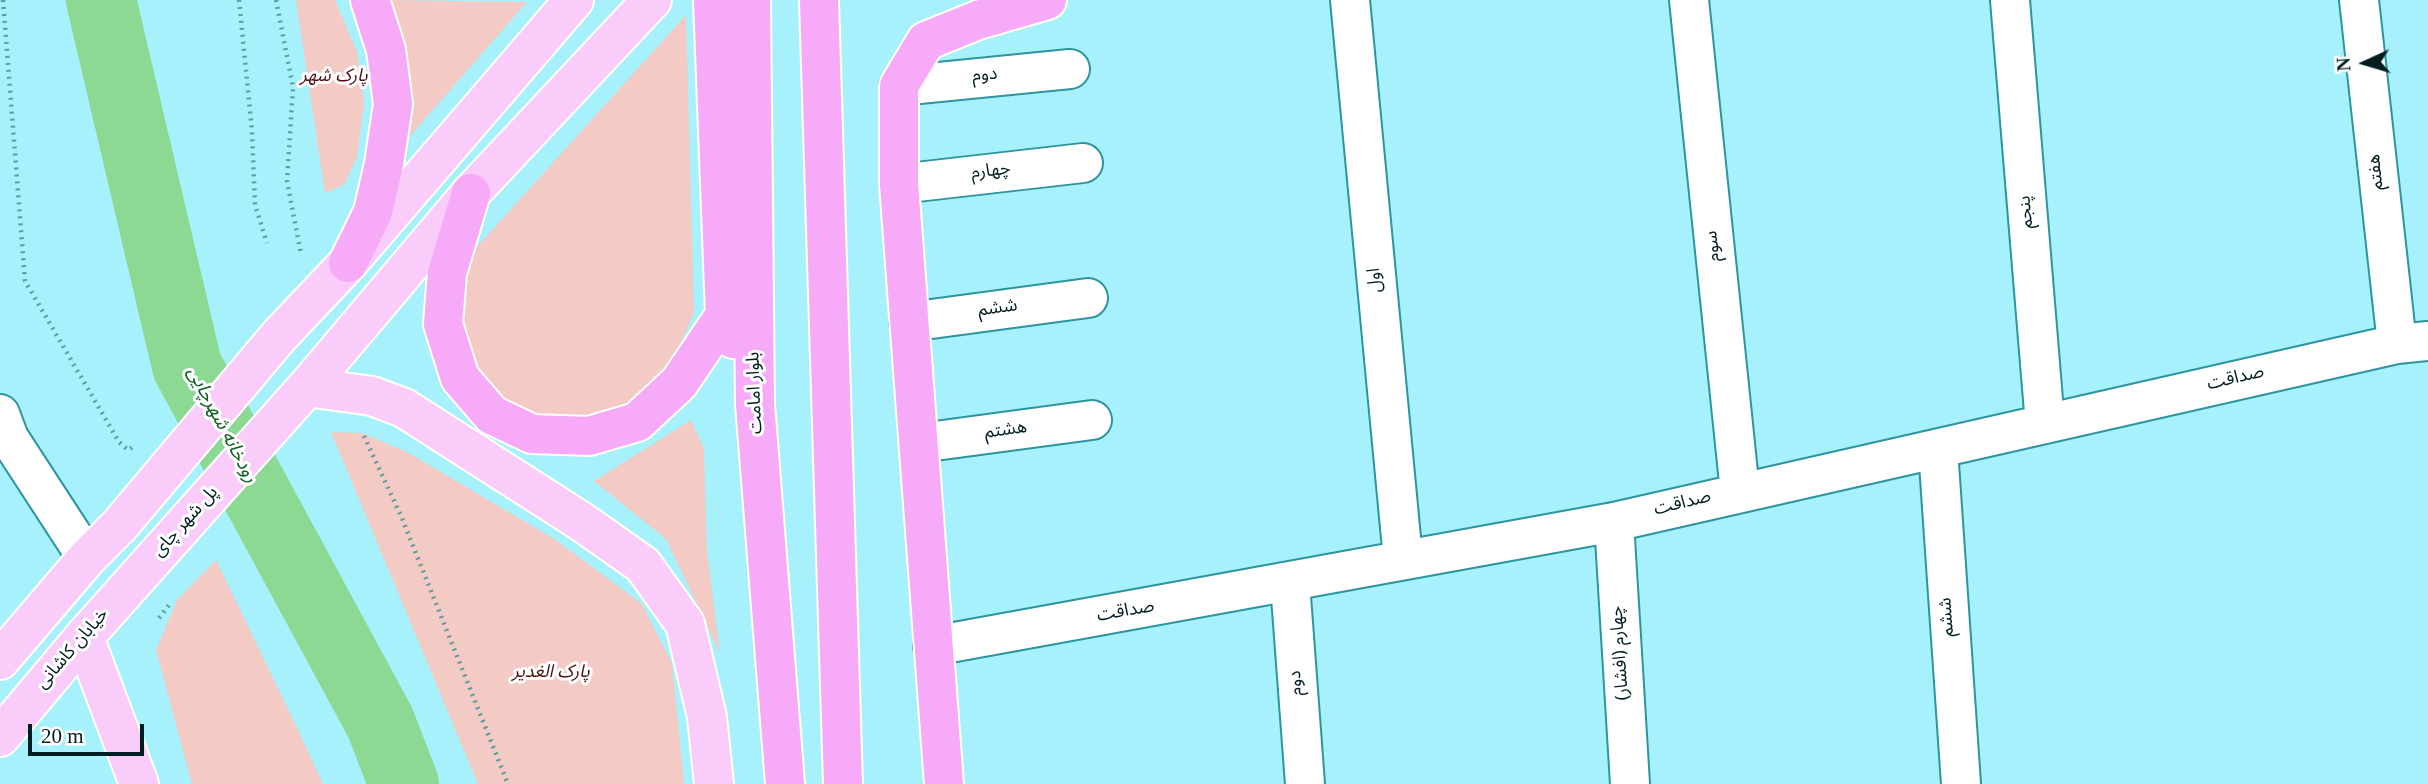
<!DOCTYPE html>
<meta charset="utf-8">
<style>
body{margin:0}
#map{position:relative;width:2428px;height:784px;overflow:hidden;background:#a6f1fb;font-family:Georgia,serif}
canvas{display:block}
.north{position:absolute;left:2330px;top:28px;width:70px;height:70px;-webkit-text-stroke:5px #fff;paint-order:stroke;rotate:266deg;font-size:19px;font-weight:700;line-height:28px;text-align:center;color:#001d21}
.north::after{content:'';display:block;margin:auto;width:24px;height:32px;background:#001d21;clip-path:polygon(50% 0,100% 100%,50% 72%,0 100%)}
.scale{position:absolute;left:28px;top:724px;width:116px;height:32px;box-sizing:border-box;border:4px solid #001d21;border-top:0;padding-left:9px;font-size:21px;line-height:24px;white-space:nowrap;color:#001d21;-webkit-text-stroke:5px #fff;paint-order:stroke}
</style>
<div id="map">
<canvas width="2428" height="784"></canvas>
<div class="north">N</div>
<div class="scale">20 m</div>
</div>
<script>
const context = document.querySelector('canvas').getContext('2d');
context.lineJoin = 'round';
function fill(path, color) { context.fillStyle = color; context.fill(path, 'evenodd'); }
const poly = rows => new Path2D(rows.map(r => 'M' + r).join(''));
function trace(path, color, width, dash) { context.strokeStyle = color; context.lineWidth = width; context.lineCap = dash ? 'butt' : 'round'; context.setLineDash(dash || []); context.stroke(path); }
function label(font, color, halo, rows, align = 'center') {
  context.font = font + ' Georgia,"Noto Sans Arabic",serif'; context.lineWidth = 6; context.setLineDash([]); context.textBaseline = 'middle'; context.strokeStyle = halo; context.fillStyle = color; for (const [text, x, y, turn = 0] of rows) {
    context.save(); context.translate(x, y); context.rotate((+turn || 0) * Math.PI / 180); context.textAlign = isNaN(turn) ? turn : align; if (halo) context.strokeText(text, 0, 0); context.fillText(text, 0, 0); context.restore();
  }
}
fill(poly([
 [296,0,335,0,357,52,364,103,357,157,344,185,325,193],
 [387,0,527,2,403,144],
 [686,15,694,313,673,361,632,403,587,419,533,413,493,392,466,350,459,294,467,258],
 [691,420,704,449,707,552,720,653,666,539,594,481],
 [331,432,362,433,407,452,556,540,642,604,672,663,684,784,478,784],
 [216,560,300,734,323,784,192,784,156,650,177,600]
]), '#f3cac4');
trace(poly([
 [101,0,187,366,380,722,404,784]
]), '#8bd992', 70);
const minor = poly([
 [1350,0,1403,559],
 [1689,0,1740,492],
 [2010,0,2045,424],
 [2359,0,2397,344],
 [899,86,1070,69],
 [899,184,1083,163],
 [909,322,1088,298],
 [0,414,9,438,87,558],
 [920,443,1092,420],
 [1938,449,1961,784],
 [1614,522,1630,784],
 [1290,583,1305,784],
 [933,646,1614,522,2397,344,2428,341]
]);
const major = poly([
 [307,387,372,396,404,408,582,522,643,565,685,624,707,717,714,784],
 [84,637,139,784],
 [0,660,87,558,120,525,279,336,348,263,574,0],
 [0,737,84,637,307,387,471,193,652,0]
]);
const highway = poly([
 [713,0,725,315,733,339],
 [751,0,755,404,785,784],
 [819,0,843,784],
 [471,193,447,273,443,324,460,378,492,415,532,434,589,436,637,422,679,383,725,315],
 [348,263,373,212,384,164,393,104,386,50,370,0],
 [944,784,899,184,899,86,926,41,978,20,1047,0]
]);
trace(minor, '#2c95a1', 42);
trace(major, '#fff', 42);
trace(highway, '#fff', 42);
trace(poly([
 [3,0,25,281,119,442,128,450,133,447],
 [239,0,252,131,255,205,267,243],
 [276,0,293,87,287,181,301,254],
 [364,436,401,516,508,784],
 [159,618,169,605]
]), '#639ba3', 4.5, [2, 5]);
trace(minor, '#fff', 38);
trace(major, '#faccfa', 38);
trace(highway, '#f7aaf7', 38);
label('18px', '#001d21', '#fff', [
 ["دوم",985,77,-5],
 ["هفتم",2378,172,-96],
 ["چهارم",991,173,-7],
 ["پنجم",2028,212,-95],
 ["سوم",1715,246,-96],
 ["اول",1377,280,-95],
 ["ششم",998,310,-8],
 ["صداقت",2236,380,-13],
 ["بلوار امامت",757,393,-92],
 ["هشتم",1006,432,-8],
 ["صداقت",1683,505,-14],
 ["پل شهر چای",187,523,-48],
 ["صداقت",1126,613,-10],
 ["ششم",1949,617,-94],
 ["خیابان کاشانی",74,650,-49],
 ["چهارم (افشار)",1622,653,-94],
 ["دوم",1298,683,-94]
]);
label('italic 18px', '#4f100e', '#fff', [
 ["پارک شهر",334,78],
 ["پارک الغدیر",551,674]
]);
label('italic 19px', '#0d6222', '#fff', [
 ["رودخانه شهرچایی",220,426,62]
]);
</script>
